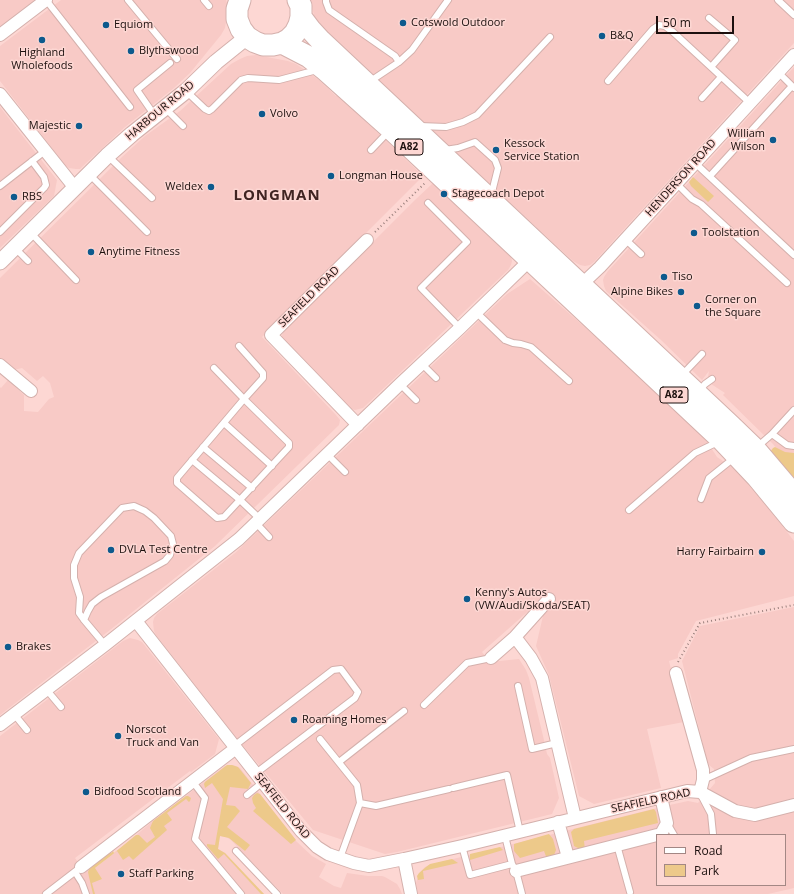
<!DOCTYPE html>
<style>
body{margin:0}
#map{position:relative;width:794px;height:894px;overflow:hidden;background:#fdd7d3;font-family:"Open Sans",sans-serif}
canvas{display:block}
.legend{position:absolute;left:656px;top:834px;width:130px;height:52px;box-sizing:border-box;background:#fdd7d3;border:1px solid #a38784;margin:0;padding:5px 7px;list-style:none;font-size:12px;color:#1c100e}
.legend li{display:flex;align-items:center;gap:8px;height:20px}
.legend b{width:20px;border:1px solid #a38784}
.scale{position:absolute;left:656px;top:16px;width:78px;height:18px;box-sizing:border-box;border:2px solid #1c100e;border-top:0;padding-left:5px;font-size:12px;line-height:14px;white-space:nowrap;color:#1c100e;-webkit-text-stroke:3px #fdd7d3;paint-order:stroke}
</style>
<div id="map">
<canvas width="794" height="894"></canvas>
<ul class="legend">
<li><b style="height:5px;background:#fff"></b>Road</li>
<li><b style="height:11px;background:#edc98a"></b>Park</li>
</ul>
<div class="scale">50 m</div>
</div>
<script>
const context = document.querySelector('canvas').getContext('2d');
context.lineJoin = 'round';
function fill(path, color) { context.fillStyle = color; context.fill(path, 'evenodd'); }
const poly = rows => new Path2D(rows.map(r => 'M' + r).join(''));
function trace(path, color, width, dash) { context.strokeStyle = color; context.lineWidth = width; context.lineCap = dash ? 'butt' : 'round'; context.setLineDash(dash || []); context.stroke(path); }
function label(font, color, halo, rows, align = 'center') {
  context.font = font + ' "Open Sans",sans-serif'; context.lineWidth = 3; context.setLineDash([]); context.textBaseline = 'middle'; context.strokeStyle = halo; context.fillStyle = color; for (const [text, x, y, turn = 0] of rows) {
    context.save(); context.translate(x, y); context.rotate((+turn || 0) * Math.PI / 180); context.textAlign = isNaN(turn) ? turn : align; if (halo) context.strokeText(text, 0, 0); context.fillText(text, 0, 0); context.restore();
  }
}
fill(poly([
 [0,0,35,0,0,28],
 [61,0,226,0,227,3,227,16,225,28,221,35,190,73,174,88,125,127,83,166,80,169,76,169,69,168,65,165,0,81,0,46],
 [311,0,794,0,794,43,594,262,590,265,585,266,580,265,573,261,459,156,318,25,314,16],
 [256,55,288,61,296,64,302,68,319,80,336,96,338,95,423,176,262,337,336,415,340,420,339,425,215,546,110,630,0,715,0,387,1,388,8,380,24,395,24,411,38,412,49,399,54,397,50,383,43,376,37,381,22,368,13,370,0,358,0,278,123,156,145,136,180,111,231,64,240,59,247,56],
 [794,67,794,471,773,444,723,395,725,393,711,384,708,377,709,371,702,380,661,340,606,291,604,286,603,280,604,277,608,271],
 [0,107,57,180,54,196,0,248],
 [432,184,435,184,508,253,511,257,512,261,511,265,508,270,363,408,355,410,351,409,282,339,282,336,283,332,415,200],
 [530,279,605,345,703,435,717,457,735,469,767,506,794,541,794,596,696,621,678,654,678,658,669,661,684,722,647,729,661,788,594,804,579,796,549,675,536,646,543,616,533,607,482,652,490,662,519,659,526,670,529,678,543,736,547,754,550,758,559,798,552,814,397,852,385,854,313,830,235,736,156,635,154,631,153,622,154,618,157,614,235,553,507,294],
 [794,607,794,888,768,894,418,894,416,883,418,876,422,870,425,867,429,865,665,806,688,801,698,803,715,783,714,769,709,765,707,760,682,661,700,626],
 [657,835,785,835,785,885,657,885],
 [130,638,138,640,142,642,219,739,215,754,191,772,190,771,75,858,85,872,93,866,95,868,122,847,153,821,225,766,232,765,236,766,240,768,296,841,312,856,326,864,319,877,334,886,341,888,347,873,368,876,382,876,385,877,397,884,400,889,402,894,283,894,231,840,226,837,220,836,218,849,225,853,264,894,0,894,0,736,123,641]
]), '#f8cac6');
fill(poly([
 [693,177,714,196,708,202,691,186,689,182],
 [775,447,785,452,794,453,794,481,770,452,773,448],
 [227,765,232,765,238,767,251,783,248,789,230,787,226,805,235,806,240,811,227,827,250,845,245,851,229,838,220,836,218,849,225,853,264,894,261,894,224,854,218,859,207,846,207,844,215,845,223,799,212,783,205,788,204,784,205,782],
 [257,793,260,794,296,840,291,844,253,811,256,808,253,803,252,798,254,795],
 [186,796,188,796,191,798,190,801,189,802,186,799,167,813,172,820,164,826,167,830,133,860,129,856,123,860,117,851,95,868,102,879,92,883,95,894,93,894,89,877,88,872,90,867,110,852,111,853,113,851,114,853,136,835,139,835,147,843,155,837,150,828,153,821],
 [654,809,656,812,658,823,584,841,585,850,580,849,574,846,571,832,574,829],
 [549,834,553,839,556,850,554,855,547,859,544,851,520,858,514,851,514,844],
 [500,847,503,850,470,860,470,854],
 [452,859,458,863,423,871,424,879,418,880,417,876,419,873,426,867,430,864]
]), '#edc98a');
const service = poly([
 [46,0,130,107],
 [128,0,177,59],
 [204,0,209,6],
 [326,0,326,2,329,10,395,56,399,62,372,80,369,83],
 [778,0,794,15],
 [709,18,735,40,711,67],
 [399,62,412,50,448,0],
 [778,72,794,88],
 [608,81,653,29,659,25,665,26,673,32,750,103],
 [186,91,205,109,209,111,212,109,241,80,248,78,279,80,317,70],
 [702,98,721,77],
 [165,108,183,126],
 [155,116,137,90,170,63],
 [420,126,446,127,463,122,477,115,550,37],
 [371,150,389,131],
 [445,150,458,148,475,142,495,160,498,168,493,188,493,195],
 [108,156,152,198],
 [695,163,794,255],
 [89,174,147,232],
 [710,176,792,86],
 [676,183,692,199,701,204,787,283],
 [0,186,45,151],
 [428,203,467,242,421,288,460,328],
 [0,232,44,188,46,185,44,177,32,161],
 [30,232,76,280],
 [625,239,641,254],
 [15,248,28,261],
 [476,312,505,340,513,343,521,344,531,347,569,381],
 [422,364,436,378],
 [214,368,244,399,177,478,177,483,217,518,224,517,289,447,289,443,244,399,263,378,263,373,239,346],
 [681,376,702,354],
 [400,384,416,400],
 [699,391,705,384,712,379],
 [224,423,272,466],
 [772,434,787,445,794,446],
 [203,447,252,488],
 [757,447,772,434,794,410],
 [327,454,345,472],
 [192,460,240,500,260,519],
 [701,499,709,478,734,458],
 [629,510,695,453,718,442],
 [256,523,269,537],
 [84,620,88,611,92,604,101,597,165,561,170,555,173,544,171,536,154,518,145,511,134,506,122,508,79,553,74,565,74,578,80,597,79,613,84,620,105,645],
 [518,686,532,749,557,743],
 [46,689,61,707],
 [424,705,467,663,491,658],
 [14,714,27,730],
 [320,739,357,785,360,803,340,858],
 [234,746,333,670,341,669,358,692,355,698,256,773],
 [339,762,404,711],
 [703,780,751,758,794,749],
 [193,782,205,798,195,839,241,894],
 [453,788,507,775,520,832],
 [247,795,263,782],
 [701,795,711,814,713,834,713,835],
 [360,803,376,806,449,789],
 [667,823,674,835],
 [505,836,512,864,516,871,522,894],
 [617,845,630,892],
 [462,846,470,875,512,864],
 [236,851,277,894],
 [75,872,82,883,86,894],
 [46,894,81,867]
]);
const minor = poly([
 [0,35,46,0],
 [0,94,75,188],
 [575,288,581,285,600,267,794,55],
 [0,365,31,391],
 [358,425,271,335,367,240],
 [136,621,301,831,317,847,328,854,354,863,369,866,404,859,462,846,687,791,700,792,735,811,755,815,794,805],
 [515,637,531,658,542,678,575,818],
 [491,658,515,637,549,599],
 [676,673,703,770,703,780,700,792],
 [0,725,105,645,239,539,400,384,460,328,530,260],
 [558,822,568,857],
 [658,835,661,834,667,823,661,797],
 [404,859,411,894],
 [81,867,236,748],
 [516,871,657,835]
]);
const tertiary = poly([
 [0,262,107,156,132,134,186,91,216,62,247,37]
]);
const trunk = poly([
 [240,0,237,9,237,19,241,29,247,37,255,42,263,45,273,45,282,43,289,39,295,33,299,25,301,17,301,6,298,0],
 [301,17,310,29,321,41,731,426,755,449,794,495],
 [282,43,309,57,324,69,391,129,722,440,757,477,794,522]
]);
trace(service, '#d4b0ac', 8);
trace(minor, '#d4b0ac', 14);
trace(tertiary, '#d4b0ac', 17);
trace(trunk, '#d4b0ac', 23);
trace(poly([
 [375,232,426,182],
 [678,662,700,623,794,605]
]), '#9a807d', 2, [1, 3]);
trace(service, '#fff', 6);
trace(minor, '#fff', 12);
trace(tertiary, '#fff', 15);
trace(trunk, '#fff', 21);
for (const [x, y, r, color] of [
 [403,23,4,"#0d5a8d"],
 [106,25,4,"#0d5a8d"],
 [602,36,4,"#0d5a8d"],
 [42,40,4,"#0d5a8d"],
 [131,51,4,"#0d5a8d"],
 [262,114,4,"#0d5a8d"],
 [79,126,4,"#0d5a8d"],
 [773,140,4,"#0d5a8d"],
 [496,150,4,"#0d5a8d"],
 [331,176,4,"#0d5a8d"],
 [211,187,4,"#0d5a8d"],
 [444,194,4,"#0d5a8d"],
 [14,197,4,"#0d5a8d"],
 [694,233,4,"#0d5a8d"],
 [91,252,4,"#0d5a8d"],
 [664,277,4,"#0d5a8d"],
 [681,292,4,"#0d5a8d"],
 [697,306,4,"#0d5a8d"],
 [111,550,4,"#0d5a8d"],
 [762,552,4,"#0d5a8d"],
 [467,599,4,"#0d5a8d"],
 [8,647,4,"#0d5a8d"],
 [294,720,4,"#0d5a8d"],
 [118,736,4,"#0d5a8d"],
 [86,792,4,"#0d5a8d"],
 [121,874,4,"#0d5a8d"]
]) { const dot = new Path2D(); dot.arc(x, y, r, 0, 2 * Math.PI); context.fillStyle = color; context.fill(dot); trace(dot, '#fdd7d3', 1.5); }
for (const [x, y, w] of [
 [409,147,28],
 [674,395,28]
]) { const box = new Path2D(); box.roundRect(x - w / 2, y - 8, w, 16, 3); context.fillStyle = '#fdd7d3'; context.fill(box); trace(box, '#1c100e', 1); }
label('bold 10px', '#1c100e', null, [
 ["A82",409,147],
 ["A82",674,395]
]);
label('11px', '#1c100e', '#fdd7d3', [
 ["Cotswold Outdoor",411,23],
 ["Equiom",114,25],
 ["B&Q",610,36],
 ["Blythswood",139,51],
 ["Highland",42,53,"center"],
 ["Wholefoods",42,66,"center"],
 ["Volvo",270,114],
 ["Majestic",71,126,"right"],
 ["William",765,134,"right"],
 ["Wilson",765,147,"right"],
 ["Kessock",504,144],
 ["Service Station",504,157],
 ["Longman House",339,176],
 ["Weldex",203,187,"right"],
 ["Stagecoach Depot",452,194],
 ["RBS",22,197],
 ["Toolstation",702,233],
 ["Anytime Fitness",99,252],
 ["Tiso",672,277],
 ["Alpine Bikes",673,292,"right"],
 ["Corner on",705,300],
 ["the Square",705,313],
 ["DVLA Test Centre",119,550],
 ["Harry Fairbairn",754,552,"right"],
 ["Kenny's Autos",475,593],
 ["(VW/Audi/Skoda/SEAT)",475,606],
 ["Brakes",16,647],
 ["Roaming Homes",302,720],
 ["Norscot",126,730],
 ["Truck and Van",126,743],
 ["Bidfood Scotland",94,792],
 ["Staff Parking",129,874]
], 'left');
label('11px', '#1c100e', '#fdd7d3', [
 ["HARBOUR ROAD",160,111,-40],
 ["HENDERSON ROAD",681,178,-48],
 ["SEAFIELD ROAD",309,297,-45],
 ["SEAFIELD ROAD",651,801,-12],
 ["SEAFIELD ROAD",282,806,51]
]);
context.letterSpacing = '1px';
label('bold 15px', '#402422', '#fdd7d3', [
 ["LONGMAN",277,196]
]);
context.letterSpacing = '0px';
</script>
